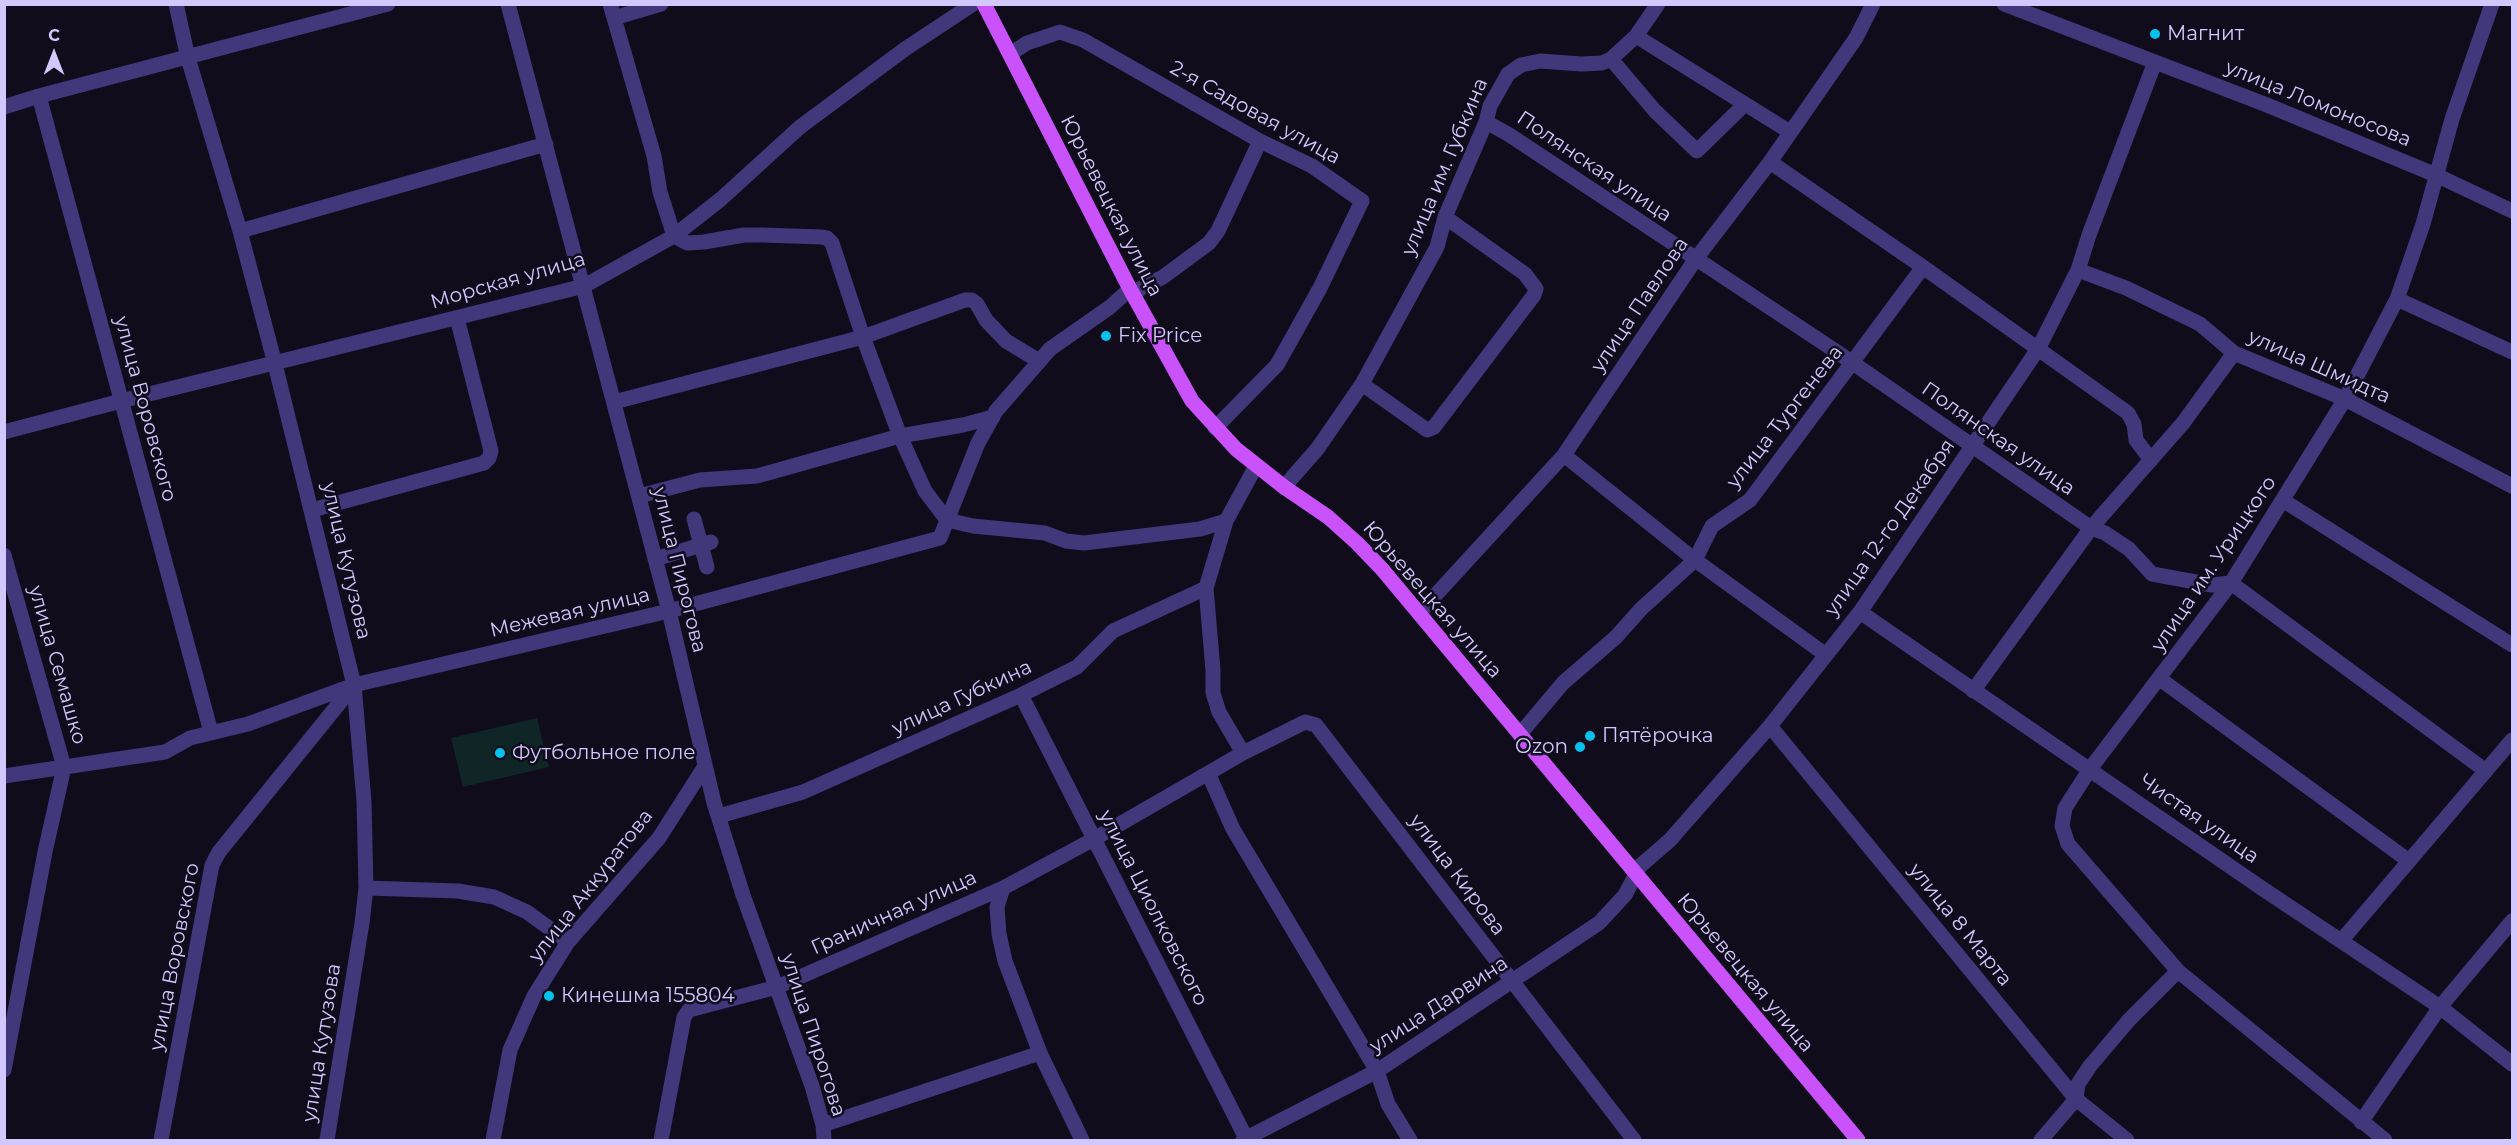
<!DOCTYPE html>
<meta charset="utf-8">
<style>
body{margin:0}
#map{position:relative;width:2517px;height:1145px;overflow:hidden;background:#100c1c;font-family:Montserrat,sans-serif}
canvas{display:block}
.frame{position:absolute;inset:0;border:6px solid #d3c8fe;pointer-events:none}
.north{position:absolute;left:24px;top:24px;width:60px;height:60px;-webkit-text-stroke:4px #100c1c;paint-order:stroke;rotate:0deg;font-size:16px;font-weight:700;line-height:24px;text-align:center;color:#d3c8fe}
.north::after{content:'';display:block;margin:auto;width:21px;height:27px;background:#d3c8fe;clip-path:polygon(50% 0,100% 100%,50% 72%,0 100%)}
</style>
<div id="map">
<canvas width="2517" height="1145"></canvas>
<div class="frame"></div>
<div class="north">С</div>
</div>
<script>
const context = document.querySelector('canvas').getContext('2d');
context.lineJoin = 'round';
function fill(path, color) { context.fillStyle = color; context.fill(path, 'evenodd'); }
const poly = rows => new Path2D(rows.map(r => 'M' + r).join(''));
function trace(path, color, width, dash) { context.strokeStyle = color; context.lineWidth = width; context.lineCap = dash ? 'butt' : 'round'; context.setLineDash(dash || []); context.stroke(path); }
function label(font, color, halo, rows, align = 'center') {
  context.font = font + ' Montserrat,sans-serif'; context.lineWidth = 5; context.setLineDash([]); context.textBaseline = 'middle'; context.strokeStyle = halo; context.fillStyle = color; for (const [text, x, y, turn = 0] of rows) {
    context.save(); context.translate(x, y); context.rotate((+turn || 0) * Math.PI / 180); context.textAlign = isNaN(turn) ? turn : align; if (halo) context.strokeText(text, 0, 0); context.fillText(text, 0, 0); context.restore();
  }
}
fill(poly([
 [537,718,549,767,463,787,451,738]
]), '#0f2526');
trace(poly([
 [176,4,188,58,240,231,275,364,354,685,364,801,366,888,362,923,327,1140],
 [508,4,669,611,714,803,743,895,812,1086,823,1125,824,1140],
 [610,4,654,156,660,192,674,236],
 [2004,4,2267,105,2436,175,2512,211],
 [614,18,661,4],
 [1636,36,1790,132],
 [1010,54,1027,43,1060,32,1083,40,1260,141,1312,166,1362,201,1320,288,1277,365,1215,428],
 [1611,59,1655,111,1697,151,1745,104],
 [39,96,211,732],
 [4,107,39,96,388,4],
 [1486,122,1508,134,1837,352,2091,528,2105,533,2129,549,2152,574,2212,585,2231,583,2486,771],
 [1770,162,1923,267,2128,413,2134,424,2136,440,2151,460],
 [240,231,546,144],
 [674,236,687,243,704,242,744,235,763,235,821,237,827,238,832,243,863,337,900,436,925,491,947,520,973,526,1045,533,1066,541,1084,543,1200,529,1226,521],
 [2078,270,2126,288,2200,324,2234,353,2345,399,2512,486],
 [1132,293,1163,277,1209,243,1218,231,1260,141],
 [2397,299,2512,352],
 [1362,384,1427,430,1434,427,1534,295,1536,289,1525,274,1445,217],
 [614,402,863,337,965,300,972,300,977,304,986,320,1006,341,1039,361],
 [4,432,121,401,584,286,674,236,721,199,800,127,905,49,973,4],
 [1564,455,1695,560,1826,655],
 [1284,487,1318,448,1362,384,1437,247,1445,217,1486,122,1490,106,1508,74,1521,65,1540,61,1581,64,1602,63,1611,59,1636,36,1658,4],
 [639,496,700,480,757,476,900,436,963,425,993,417],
 [2284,501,2512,645],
 [312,510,484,463,489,458,491,451,457,318],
 [694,519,707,567],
 [4,555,64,767,45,852,4,1070],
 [655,559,711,542],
 [1420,612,1564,455,1695,260,1770,162,1856,38,1873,4],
 [1860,612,2263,889,2440,1007,2512,1064],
 [2160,679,2409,861],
 [1973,691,2091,528,2183,423,2234,353],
 [1021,695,1247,1140],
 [1770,726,2076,1099,2127,1140],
 [1520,734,1563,683,1616,637,1641,609,1695,560,1712,526,1750,500,1923,267],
 [1243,753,1219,712,1213,693,1213,670,1206,588,1226,521,1256,466],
 [1208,773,1233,829,1377,1071,1388,1104,1410,1140],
 [4,776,165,752,190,738,248,724,354,685,669,611,940,538,978,443,996,411,1050,349,1110,307,1130,289],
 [719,816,803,792,1021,695,1077,667,1113,631,1206,588],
 [366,888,458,891,494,897,527,912,568,942],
 [1003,888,997,907,999,934,1005,961,1040,1053,1082,1140],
 [2341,941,2512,740],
 [2361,1122,2440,1007,2512,921],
 [823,1125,1040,1053],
 [161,1140,212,865,219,852,354,685],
 [493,1140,510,1050,534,996,568,942,659,838,705,766],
 [661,1140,684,1017,689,1010,777,987,1003,888,1094,839,1243,753,1305,722,1316,725,1634,1140],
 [1243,1140,1377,1071,1599,923,1625,895,1640,866,1670,840,1770,726,1860,612,2038,349,2078,270,2089,235,2155,62],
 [2041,1140,2076,1099,2078,1084,2090,1066,2129,1020,2178,971],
 [2385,1140,2178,971,2068,844,2062,826,2065,808,2090,769,2231,583,2345,399,2397,299,2423,224,2452,119,2492,4]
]), '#40387a', 15);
trace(poly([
 [984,4,1130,289,1192,401,1236,449,1284,487,1328,517,1357,543,1382,569,1858,1140]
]), '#ca52fb', 15);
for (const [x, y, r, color] of [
 [2155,34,6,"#05c2ed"],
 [1106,336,6,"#05c2ed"],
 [1590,736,6,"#05c2ed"],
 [1580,747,6,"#05c2ed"],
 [500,753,6,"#05c2ed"],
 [549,996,6,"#05c2ed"]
]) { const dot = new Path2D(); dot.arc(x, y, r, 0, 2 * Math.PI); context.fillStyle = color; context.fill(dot); trace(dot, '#100c1c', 2); }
label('20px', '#d3c8fe', '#100c1c', [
 ["Магнит",2167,34],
 ["Fix Price",1118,336],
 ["Пятёрочка",1602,736],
 ["Ozon",1568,747,"right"],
 ["Футбольное поле",512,753],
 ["Кинешма 155804",561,996]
], 'left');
label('20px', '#d3c8fe', '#100c1c', [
 ["улица Ломоносова",2318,104,22],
 ["2-я Садовая улица",1255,113,29],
 ["улица им. Губкина",1445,167,-67],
 ["Полянская улица",1594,167,34],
 ["Юрьевецкая улица",1111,206,63],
 ["Морская улица",508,281,-16],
 ["улица Павлова",1640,305,-56],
 ["улица Шмидта",2319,367,24],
 ["улица Воровского",145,409,75],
 ["улица Тургенева",1785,417,-52],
 ["Полянская улица",1998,439,35],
 ["улица 12-го Декабря",1890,528,-55],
 ["улица Кутузова",346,561,77],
 ["улица им. Урицкого",2214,564,-56],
 ["улица Пирогова",679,570,76],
 ["Юрьевецкая улица",1432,600,49],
 ["Межевая улица",570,613,-13],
 ["улица Семашко",57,665,74],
 ["улица Губкина",962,698,-25],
 ["Чистая улица",2199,819,35],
 ["улица Кирова",1457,875,53],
 ["улица Аккуратова",591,886,-52],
 ["улица Циолковского",1153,908,63],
 ["Граничная улица",894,913,-24],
 ["улица 8 Марта",1960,925,51],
 ["улица Воровского",175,957,-79],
 ["Юрьевецкая улица",1745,973,50],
 ["улица Дарвина",1439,1005,-33],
 ["улица Пирогова",813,1035,72],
 ["улица Кутузова",322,1043,-81]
]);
</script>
